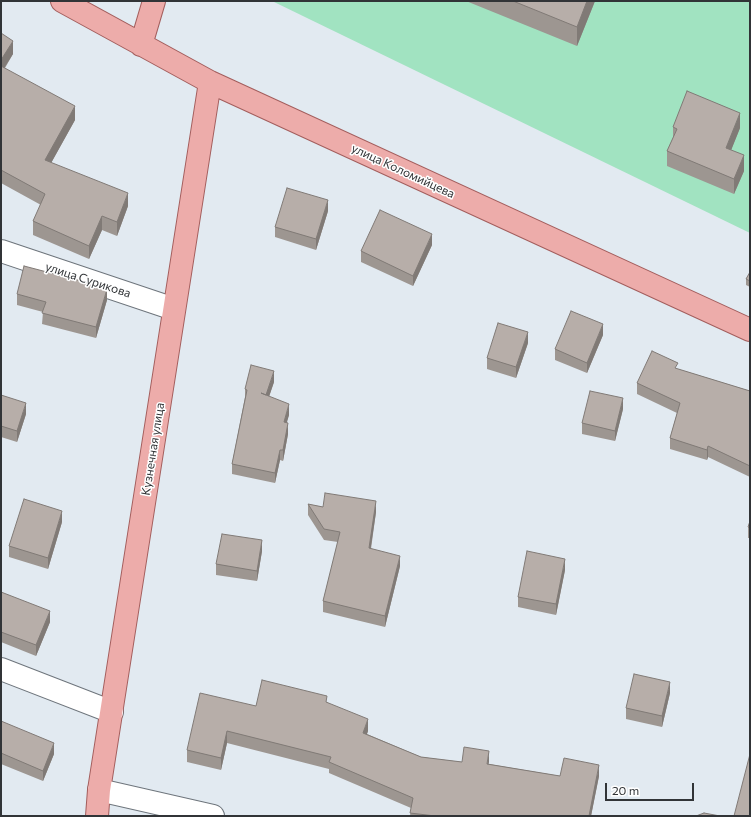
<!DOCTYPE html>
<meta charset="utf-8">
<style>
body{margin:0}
#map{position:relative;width:751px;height:817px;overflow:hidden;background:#e2eaf1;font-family:Commissioner,sans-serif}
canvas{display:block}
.frame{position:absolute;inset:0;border:2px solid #313437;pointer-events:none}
.scale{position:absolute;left:605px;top:783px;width:89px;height:18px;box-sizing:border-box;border:2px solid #313437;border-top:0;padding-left:5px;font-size:12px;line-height:14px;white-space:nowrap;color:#313437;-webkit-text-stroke:3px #fff;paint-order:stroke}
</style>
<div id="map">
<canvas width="751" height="817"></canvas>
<div class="frame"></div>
<div class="scale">20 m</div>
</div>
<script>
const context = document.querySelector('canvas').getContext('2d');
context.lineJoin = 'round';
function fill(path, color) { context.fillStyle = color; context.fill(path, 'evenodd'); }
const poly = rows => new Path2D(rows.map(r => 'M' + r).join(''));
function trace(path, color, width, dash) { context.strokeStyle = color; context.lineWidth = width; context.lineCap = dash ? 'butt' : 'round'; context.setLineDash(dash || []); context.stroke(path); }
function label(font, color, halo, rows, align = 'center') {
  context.font = font + ' Commissioner,sans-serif'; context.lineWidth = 3; context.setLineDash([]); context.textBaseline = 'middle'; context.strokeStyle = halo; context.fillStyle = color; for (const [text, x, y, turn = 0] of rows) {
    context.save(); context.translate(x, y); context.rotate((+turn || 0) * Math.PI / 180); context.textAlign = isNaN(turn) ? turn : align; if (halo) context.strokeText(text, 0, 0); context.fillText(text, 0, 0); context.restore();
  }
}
fill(poly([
 [272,1,750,1,750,233]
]), '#a1e3c1');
const minor = poly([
 [1,251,174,309],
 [1,669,112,712],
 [99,790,213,816]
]);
const major = poly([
 [62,1,210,82,750,330],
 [141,45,154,1],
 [97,816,99,790,210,82]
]);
trace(minor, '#6e757c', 24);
trace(major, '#a35e5d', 24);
trace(minor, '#fff', 22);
trace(major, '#edacaa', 22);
fill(poly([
 [466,1,595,1,577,46],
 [1,33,13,54,5,68,75,120,51,163,128,206,117,236,102,230,89,259,33,235,33,221,41,205,1,183],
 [673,127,740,128,731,150,744,171,734,194,667,166,667,151,673,138],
 [328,211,316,250,275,237,275,227],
 [432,245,413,286,361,262,361,251],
 [750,272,750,287,746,285,746,279],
 [17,294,107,300,96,338,42,324,43,312,17,305],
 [603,335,587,373,555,360,555,349],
 [528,343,516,378,487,369,487,358],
 [678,369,750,391,750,477,708,457,707,460,670,449,670,438,677,413,637,394,637,383],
 [274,382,269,397,289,415,286,423,288,434,283,461,280,460,275,483,232,474,232,464,245,397,245,389],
 [1,395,26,414,17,442,1,437],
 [623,409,615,441,582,434,582,423],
 [308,504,323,507,376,512,371,549,400,566,385,627,323,612,323,601,338,542,324,540,308,515],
 [750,521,750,538,748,538,748,527],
 [62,522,48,569,9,557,9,546],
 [262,551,257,581,216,575,216,564],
 [565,570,556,615,518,607,518,597],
 [1,592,50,622,36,656,1,642],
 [670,693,662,727,626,719,626,708],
 [327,702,368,731,367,734,421,757,462,762,489,764,560,776,599,776,591,816,410,816,411,808,329,773,329,769,227,743,221,770,187,762,187,750,256,706],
 [1,721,54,754,43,781,1,764]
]), '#9d9691');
fill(poly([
 [587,1,595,1,577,46,577,27],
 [13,41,13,54,1,73,1,60],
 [75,106,75,120,45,174,45,160],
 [740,113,740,128,726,163,726,148],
 [744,155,744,171,734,194,734,179],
 [128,193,128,206,117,236,117,222],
 [328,200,328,211,316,250,316,239],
 [102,216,102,230,89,259,89,246],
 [432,234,432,245,413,286,413,276],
 [107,289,107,300,96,338,96,327],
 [603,324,603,335,587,373,587,363],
 [528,332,528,343,516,378,516,367],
 [274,371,274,382,266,405,266,395],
 [623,398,623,409,615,441,615,431],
 [26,403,26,414,17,442,17,431],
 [289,404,289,415,284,433,284,422],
 [288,423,288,434,283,461,283,450],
 [708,446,708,457,707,460,707,450],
 [280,450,280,460,275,483,275,473],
 [376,501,376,512,369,559,369,548],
 [62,511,62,522,48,569,48,558],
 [262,540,262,551,257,581,257,571],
 [400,556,400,566,385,627,385,616],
 [565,559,565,570,556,615,556,604],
 [50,611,50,622,36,656,36,645],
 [670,682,670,693,662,727,662,716],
 [368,719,368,731,363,744,363,733],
 [227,731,227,743,221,770,221,758],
 [54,743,54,754,43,781,43,771],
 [489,751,489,762,487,775,487,764],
 [599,765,599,776,591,816,589,816]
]), '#807a76');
const building = poly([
 [513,1,587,1,577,27,513,1],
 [1,33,13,41,1,60,1,33],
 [1,66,75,106,45,160,128,193,117,222,102,216,89,246,33,221,45,194,1,170,1,66],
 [687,91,740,113,726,148,744,155,734,179,667,151,677,129,673,127,687,91],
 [287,188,328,200,316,239,275,227,287,188],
 [380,210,432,234,413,276,361,251,380,210],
 [24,266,85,282,107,289,96,327,42,313,46,302,17,294,24,266],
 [750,272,750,281,746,279,750,272],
 [571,311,603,324,587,363,555,349,571,311],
 [498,323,528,332,516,367,487,358,498,323],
 [652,351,678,363,675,368,750,391,750,466,708,446,707,450,670,438,680,403,637,383,652,351],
 [251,365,274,371,266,395,261,393,289,404,284,422,288,423,283,450,280,450,275,473,232,464,247,390,245,389,251,365],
 [590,391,623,398,615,431,582,423,590,391],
 [1,395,26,403,17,431,1,426,1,395],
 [325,493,376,501,369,548,400,556,385,616,323,601,340,532,324,529,308,504,323,507,325,493],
 [24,499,62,511,48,558,9,546,24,499],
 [750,521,750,528,748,527,750,521],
 [222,534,262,540,257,571,216,564,222,534],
 [527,551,565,559,556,604,518,597,527,551],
 [1,592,50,611,36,645,1,632,1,592],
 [634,674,670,682,662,716,626,708,634,674],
 [262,680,327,696,326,702,368,719,363,733,421,757,462,762,464,747,489,751,487,764,560,776,564,758,599,765,589,816,435,816,410,813,413,798,329,762,331,757,227,731,221,758,187,750,200,693,256,706,262,680],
 [1,721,54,743,43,771,1,753,1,721],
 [750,754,750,816,734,816,750,754],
 [704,813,720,816,696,816,704,813]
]);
fill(building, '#b7aea9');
trace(building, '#807a76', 1);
label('12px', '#313437', '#fff', [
 ["улица Коломийцева",403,171,25],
 ["улица Сурикова",88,280,18],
 ["Кузнечная улица",153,449,-81]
]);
</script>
